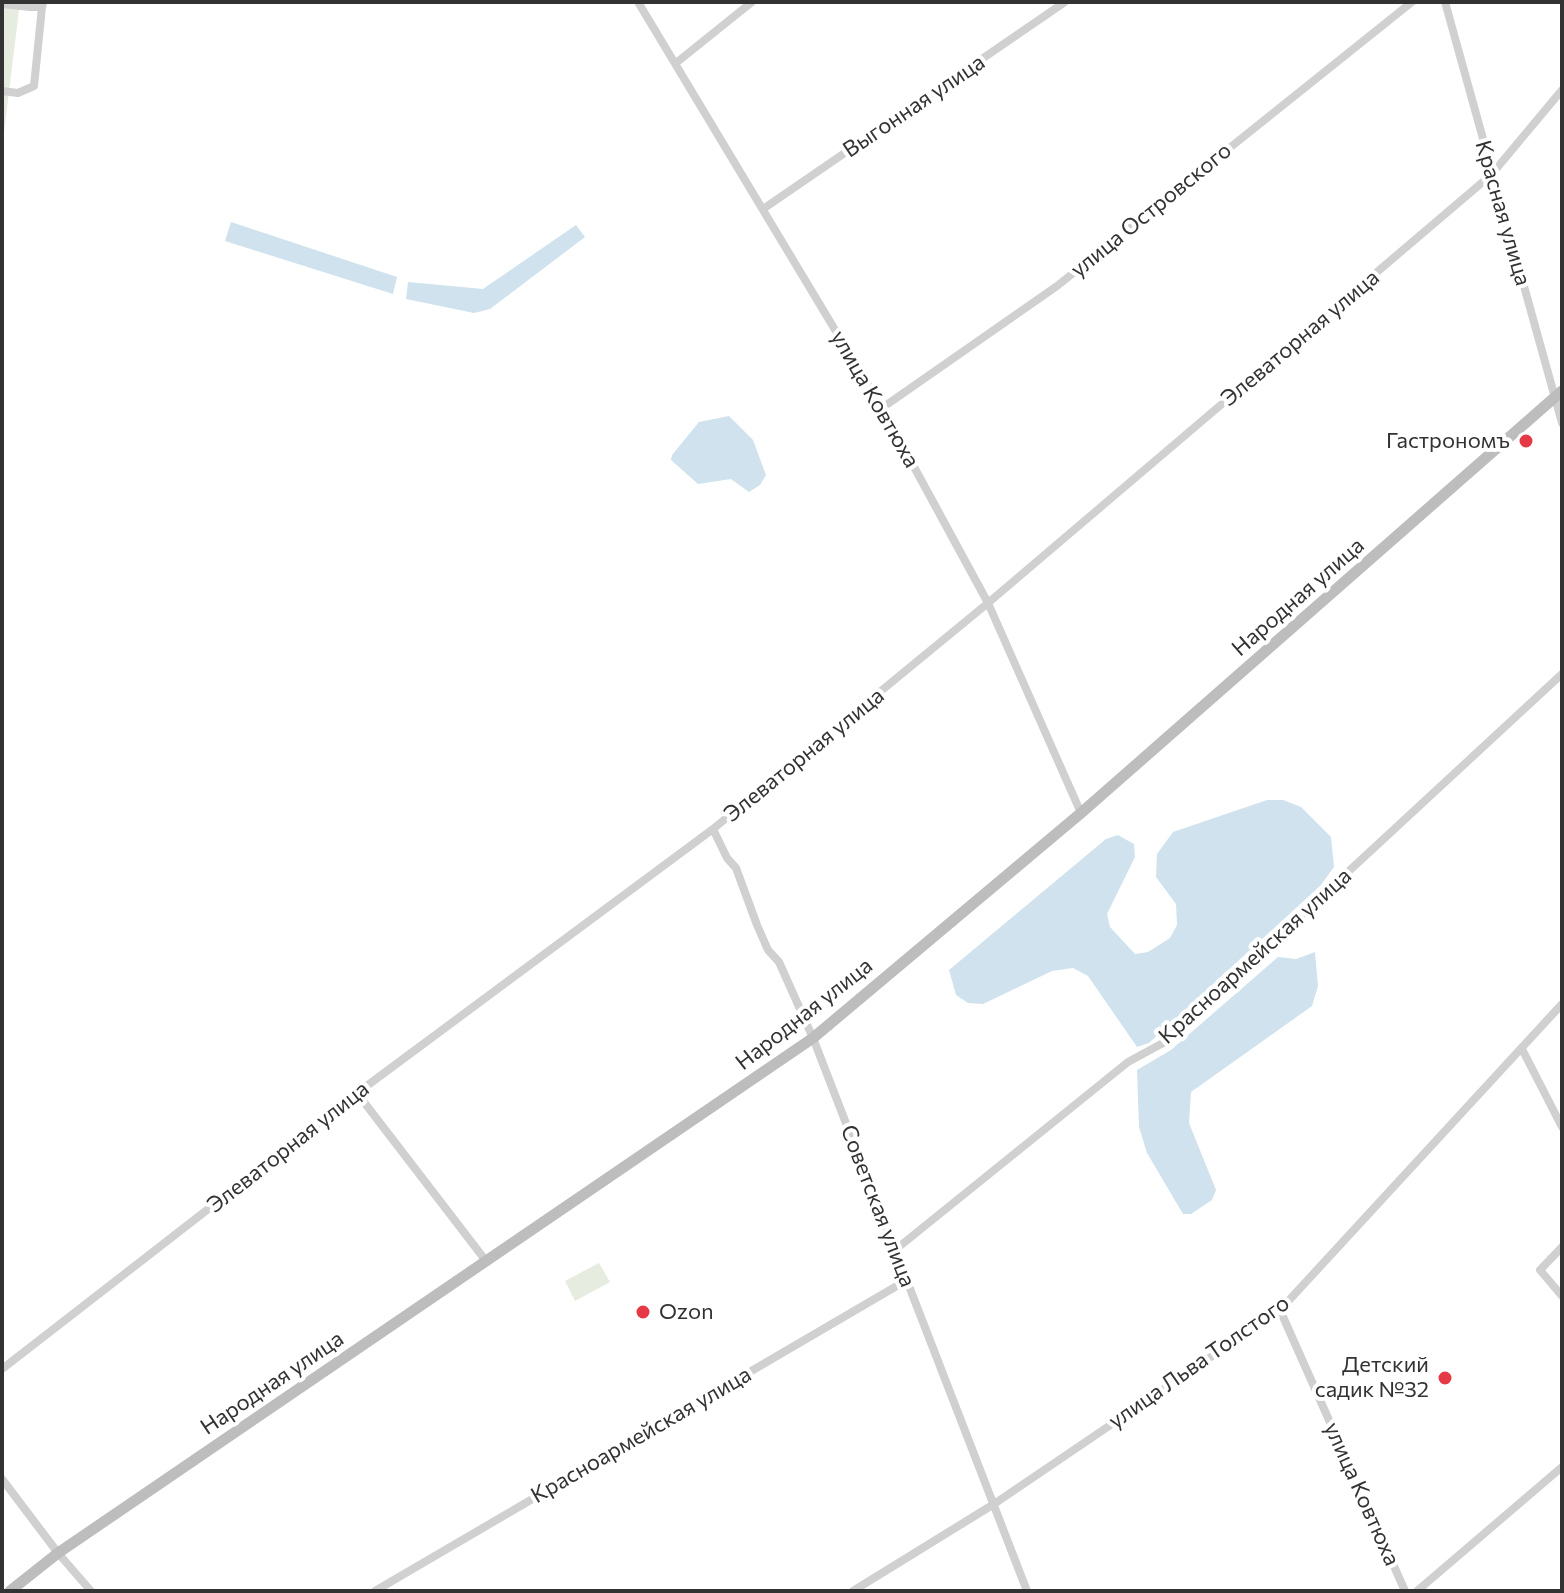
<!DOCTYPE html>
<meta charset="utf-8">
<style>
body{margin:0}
#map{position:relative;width:1564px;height:1593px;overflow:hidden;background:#fff;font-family:Commissioner,sans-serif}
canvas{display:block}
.frame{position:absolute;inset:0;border:4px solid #333;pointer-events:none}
</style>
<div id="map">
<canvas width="1564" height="1593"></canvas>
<div class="frame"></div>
</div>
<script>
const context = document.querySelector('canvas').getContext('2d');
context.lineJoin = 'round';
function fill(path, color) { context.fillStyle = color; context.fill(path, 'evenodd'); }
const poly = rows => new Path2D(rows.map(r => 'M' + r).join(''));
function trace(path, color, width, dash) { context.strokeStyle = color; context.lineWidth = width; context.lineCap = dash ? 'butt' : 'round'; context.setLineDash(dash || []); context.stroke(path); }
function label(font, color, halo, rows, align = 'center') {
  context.font = font + ' Commissioner,sans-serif'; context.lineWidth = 8; context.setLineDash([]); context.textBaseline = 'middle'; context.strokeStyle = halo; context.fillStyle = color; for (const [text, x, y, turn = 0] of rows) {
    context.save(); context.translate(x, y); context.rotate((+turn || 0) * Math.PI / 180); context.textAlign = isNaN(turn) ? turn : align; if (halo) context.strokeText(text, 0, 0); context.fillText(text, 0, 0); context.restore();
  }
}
fill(poly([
 [2,2,20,2,2,148],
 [599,1263,610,1282,575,1301,565,1281]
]), '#e6ecdf');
fill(poly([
 [231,222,397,277,393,294,225,241],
 [576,225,585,237,490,309,474,313,406,299,408,282,483,289],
 [729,416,753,440,766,475,760,485,749,492,731,479,698,484,671,460,672,455,699,422],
 [1267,800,1283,800,1301,807,1331,837,1334,867,1321,885,1149,1043,1137,1047,1088,976,1073,968,1052,971,983,1004,968,1003,956,995,949,970,1106,839,1118,835,1134,844,1135,857,1107,914,1110,927,1135,954,1148,952,1170,938,1177,925,1176,904,1156,877,1157,854,1173,832],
 [1315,952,1318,986,1312,1006,1191,1092,1189,1123,1216,1190,1212,1200,1191,1214,1183,1214,1147,1153,1139,1127,1137,1070,1171,1050,1278,957,1296,959]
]), '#cfe2ee');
trace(poly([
 [638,2,882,408,988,603,1081,813],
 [1445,2,1562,423],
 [2,4,30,7,42,7,43,3],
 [676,63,752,2],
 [2,91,18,93,34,86,42,7],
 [763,209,1065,2],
 [882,408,1057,286,1412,2],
 [713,829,727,858,736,868,757,925,768,950,779,962,813,1038,1027,1591],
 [1522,1049,1562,1127],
 [357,1093,486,1261],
 [1562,1247,1540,1270,1562,1296],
 [895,1250,1128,1062,1163,1043,1562,674],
 [1280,1310,1405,1591],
 [2,1369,368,1085,713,829,988,603,1491,175,1562,90],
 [2,1479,58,1553,91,1591],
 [375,1591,907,1280],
 [853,1591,994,1504,1280,1310,1562,1004],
 [1417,1591,1562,1467]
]), '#d0d0d0', 8);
trace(poly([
 [10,1591,58,1553,813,1038,1081,813,1562,391]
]), '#bdbdbd', 11);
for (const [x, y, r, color] of [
 [1526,441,8,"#e63946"],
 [643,1312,8,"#e63946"],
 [1445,1378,8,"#e63946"]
]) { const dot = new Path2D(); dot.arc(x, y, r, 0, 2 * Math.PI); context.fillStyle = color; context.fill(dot); trace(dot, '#fff', 3); }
label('22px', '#333', '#fff', [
 ["Выгонная улица",914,106,-34],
 ["улица Островского",1151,210,-39],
 ["Красная улица",1503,213,74],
 ["Элеваторная улица",1300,338,-40],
 ["улица Ковтюха",875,399,60],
 ["Народная улица",1298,597,-41],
 ["Элеваторная улица",804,755,-39],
 ["Красноармейская улица",1255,956,-42],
 ["Народная улица",804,1014,-38],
 ["Элеваторная улица",288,1147,-38],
 ["Советская улица",878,1206,69],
 ["улица Льва Толстого",1199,1362,-35],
 ["Народная улица",272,1383,-34],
 ["Красноармейская улица",641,1435,-30],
 ["улица Ковтюха",1362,1494,66]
]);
label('22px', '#333', '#fff', [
 ["Гастрономъ",1510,441],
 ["Ozon",659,1312,"left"],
 ["Детский",1429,1365],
 ["садик №32",1429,1390]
], 'right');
</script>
